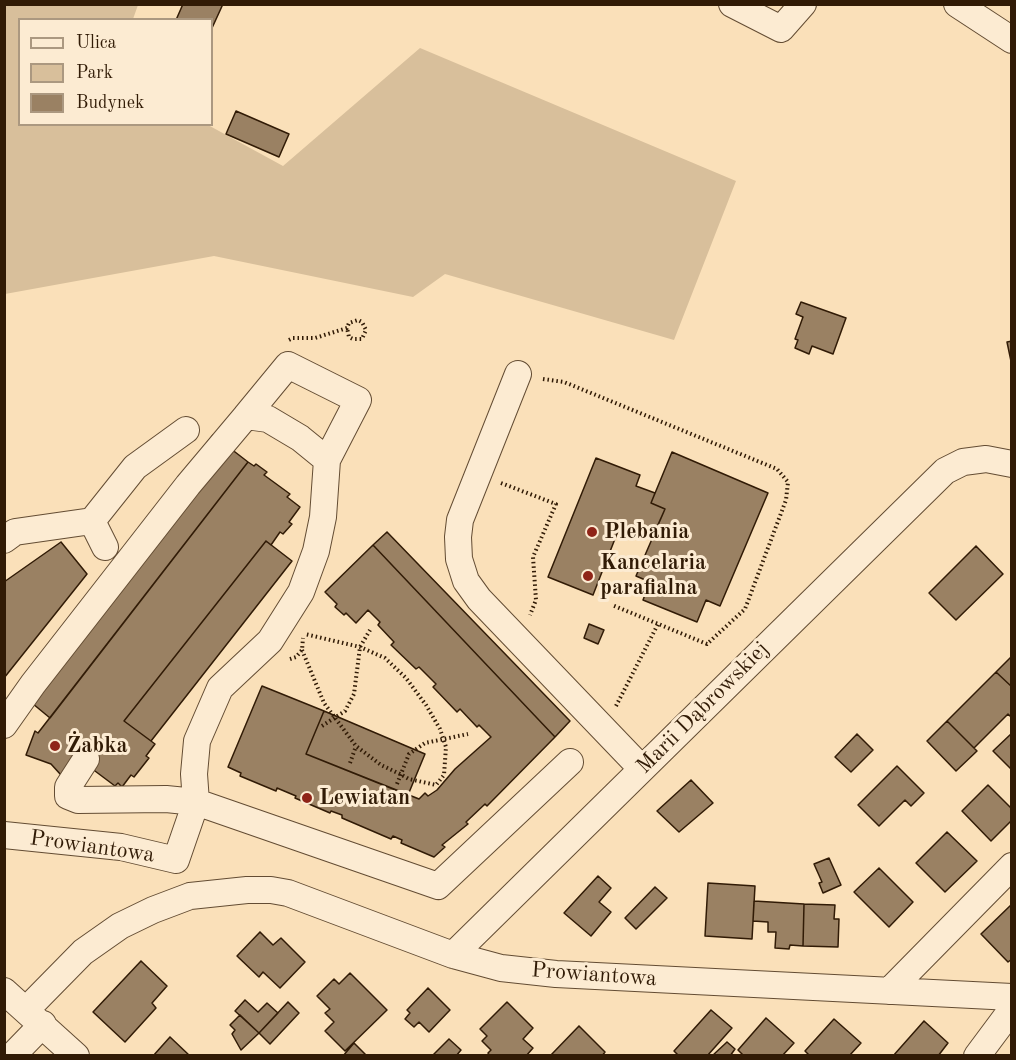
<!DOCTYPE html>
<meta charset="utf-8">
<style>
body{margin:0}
#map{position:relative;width:1016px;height:1060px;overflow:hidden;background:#fae0b9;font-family:"Old Standard TT",serif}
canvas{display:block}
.frame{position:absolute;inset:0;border:6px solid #311b06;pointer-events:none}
.legend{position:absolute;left:18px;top:18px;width:195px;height:108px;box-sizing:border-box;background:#fcebd2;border:2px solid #ab9880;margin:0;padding:8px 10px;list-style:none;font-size:18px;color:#311b06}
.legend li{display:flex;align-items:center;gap:12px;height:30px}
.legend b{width:30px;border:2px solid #ab9880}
</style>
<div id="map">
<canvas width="1016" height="1060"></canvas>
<div class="frame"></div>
<ul class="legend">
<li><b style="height:8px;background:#fcebd2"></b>Ulica</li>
<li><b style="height:16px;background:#d8bf9b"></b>Park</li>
<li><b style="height:16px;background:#9a8163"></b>Budynek</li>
</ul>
</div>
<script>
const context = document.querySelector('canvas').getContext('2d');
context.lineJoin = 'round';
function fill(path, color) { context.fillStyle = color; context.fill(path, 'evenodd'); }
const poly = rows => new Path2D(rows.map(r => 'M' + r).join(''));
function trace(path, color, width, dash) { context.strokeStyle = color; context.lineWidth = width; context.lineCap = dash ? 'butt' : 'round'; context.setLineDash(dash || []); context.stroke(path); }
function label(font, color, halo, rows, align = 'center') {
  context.font = font + ' "Old Standard TT",serif'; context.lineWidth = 6; context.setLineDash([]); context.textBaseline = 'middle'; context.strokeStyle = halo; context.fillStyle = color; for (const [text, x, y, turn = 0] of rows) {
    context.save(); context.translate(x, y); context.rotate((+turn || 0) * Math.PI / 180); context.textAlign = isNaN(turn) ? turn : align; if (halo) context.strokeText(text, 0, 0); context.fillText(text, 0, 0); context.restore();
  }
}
fill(poly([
 [5,4,138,5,133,19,20,20,20,124,208,125,283,166,420,48,736,181,674,340,445,274,413,297,214,256,5,294]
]), '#d8bf9b');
const building = poly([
 [183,4,223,4,212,28,212,20,176,20,183,4],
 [236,111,289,134,279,157,226,134,236,111],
 [801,302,846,318,833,354,812,346,809,354,795,348,798,340,795,339,803,317,796,314,801,302],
 [1012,341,1012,366,1007,342,1012,341],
 [213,435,248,462,50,718,15,689,213,435],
 [672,452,768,493,720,606,706,600,697,622,643,600,650,582,636,576,665,509,651,503,672,452],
 [596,458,640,475,636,486,655,493,651,503,665,509,652,538,620,526,593,595,548,577,596,458],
 [248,462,254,466,256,464,267,472,264,475,290,494,287,497,300,507,289,522,292,524,283,534,280,532,271,545,266,541,124,721,155,744,146,756,149,758,134,777,131,775,122,787,118,783,115,786,91,768,61,775,51,764,26,755,35,731,38,733,248,462],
 [387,532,570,721,555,737,373,545,387,532],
 [266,541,292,561,151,741,124,721,266,541],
 [61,542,87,574,4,678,4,582,61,542],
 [373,545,555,737,487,806,485,804,466,822,468,824,442,845,445,847,434,857,401,843,402,840,393,836,391,839,342,818,342,815,331,811,330,813,295,798,296,796,277,788,276,791,240,776,241,773,228,767,262,686,324,711,306,754,419,799,425,793,428,796,437,790,455,769,491,737,479,725,477,727,460,709,457,712,433,687,436,684,419,667,416,669,391,645,394,642,378,625,380,622,368,610,356,623,346,613,344,615,335,607,337,604,325,592,373,545],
 [976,546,1003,574,956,620,929,593,976,546],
 [589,624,604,630,598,644,584,638,589,624],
 [1012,656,1012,687,996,672,1012,656],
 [996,672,1012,687,1012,718,1008,714,974,748,947,721,996,672],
 [324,711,425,754,408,795,306,754,324,711],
 [947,721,977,751,956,771,927,741,947,721],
 [1012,733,1012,770,993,751,1012,733],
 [857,734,873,750,851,772,835,757,857,734],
 [897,766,924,793,911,806,905,800,879,826,858,805,897,766],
 [691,780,713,803,679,832,657,811,691,780],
 [988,785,1012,809,1012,820,991,841,962,811,988,785],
 [947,832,977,861,945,892,916,863,947,832],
 [829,858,841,885,823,893,819,883,822,882,814,864,829,858],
 [879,868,913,902,889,927,854,892,879,868],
 [598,876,611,888,599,902,611,912,591,936,564,913,598,876],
 [708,883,755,886,752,939,705,936,708,883],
 [655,887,667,898,636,929,625,918,655,887],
 [754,901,804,904,803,946,790,945,789,949,775,948,776,932,768,932,768,922,753,921,754,901],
 [804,904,835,905,834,919,839,919,838,947,803,946,804,904],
 [1012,904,1012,959,1008,962,981,934,1012,904],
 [260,932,273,945,281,938,305,962,280,988,263,972,259,977,237,956,260,932],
 [141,961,167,986,152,1003,156,1008,125,1042,93,1012,141,961],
 [350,973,387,1010,345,1051,325,1031,334,1022,325,1013,330,1009,317,996,334,979,339,984,350,973],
 [428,988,450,1010,429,1032,419,1022,414,1027,405,1019,410,1013,407,1010,428,988],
 [245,1000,258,1012,267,1003,278,1013,259,1033,235,1011,245,1000],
 [288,1002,299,1013,270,1044,259,1033,288,1002],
 [507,1002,533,1028,523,1039,533,1048,526,1056,490,1056,488,1053,491,1050,482,1041,487,1036,480,1029,507,1002],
 [711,1010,732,1028,707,1056,679,1056,674,1051,711,1010],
 [240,1015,259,1033,241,1050,232,1034,235,1030,230,1025,240,1015],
 [766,1018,794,1043,782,1056,744,1056,738,1050,766,1018],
 [834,1019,861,1043,849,1056,810,1056,805,1051,834,1019],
 [924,1021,948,1043,938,1056,893,1056,924,1021],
 [579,1026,605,1052,602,1056,550,1056,579,1026],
 [170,1037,190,1056,153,1056,170,1037],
 [449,1039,461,1050,456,1056,432,1056,449,1039],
 [727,1042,735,1049,730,1056,712,1056,727,1042],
 [354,1043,367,1056,343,1056,354,1043]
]);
fill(building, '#9a8163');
trace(building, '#311b06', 1.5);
const minor = poly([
 [732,4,781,29,803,4],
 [957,4,1012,40],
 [518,374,460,520,458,537,459,559,466,581,479,599,642,769],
 [246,416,288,365,358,400,327,460],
 [92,521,105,547],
 [4,540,15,532,92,521,135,467,186,430],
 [4,725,33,684,188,485,246,416,268,419,300,438,327,460,323,517,316,551,301,592,270,641,220,688,197,741,194,774,196,802,166,799,78,800,68,796,68,787,86,759],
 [4,835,121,847,176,860],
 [176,860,196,802,438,886,570,762],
 [453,955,945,471,963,462,986,459,1012,464],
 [4,991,76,1056],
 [889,991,1012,866],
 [26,1010,83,952,120,926,153,910,190,896,247,890,271,890,288,893,453,955,501,968,556,974,1012,997],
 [12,1056,43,1024],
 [977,1056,1012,1009]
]);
trace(minor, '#634c33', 28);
trace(poly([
 [289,340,293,338,315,338,347,328,349,323,358,320,362,322,366,330,362,339,353,339,349,337,347,328],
 [543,379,564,382,777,469,788,482,786,500,745,609,707,644,612,605],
 [501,483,556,504,533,557,536,600,530,615],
 [302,650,324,703,356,746,381,765,400,774,409,779,436,785,444,775,446,747,440,729,426,705,406,678,385,658,360,647,305,634],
 [290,659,296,657,302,650,303,638],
 [616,706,658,624],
 [322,726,345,711,354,694,360,647,370,630],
 [350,763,356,746],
 [397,784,409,754,425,743,468,734]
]), '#311b06', 4, [1.5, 3]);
trace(minor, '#fcebd2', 26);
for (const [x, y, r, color] of [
 [592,532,6,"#8f2418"],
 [588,576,6,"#8f2418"],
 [55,746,6,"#8f2418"],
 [307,798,6,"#8f2418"]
]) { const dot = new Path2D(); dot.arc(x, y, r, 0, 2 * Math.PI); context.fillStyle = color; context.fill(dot); trace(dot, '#fcebd2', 2); }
label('bold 22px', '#311b06', '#fcebd2', [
 ["Plebania",604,532],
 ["Kancelaria",600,563],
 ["parafialna",600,588],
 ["Żabka",67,746],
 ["Lewiatan",319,798]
], 'left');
label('22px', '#311b06', '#fcebd2', [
 ["Marii Dąbrowskiej",703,708,-45],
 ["Prowiantowa",92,847,8],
 ["Prowiantowa",594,975,4]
]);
</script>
